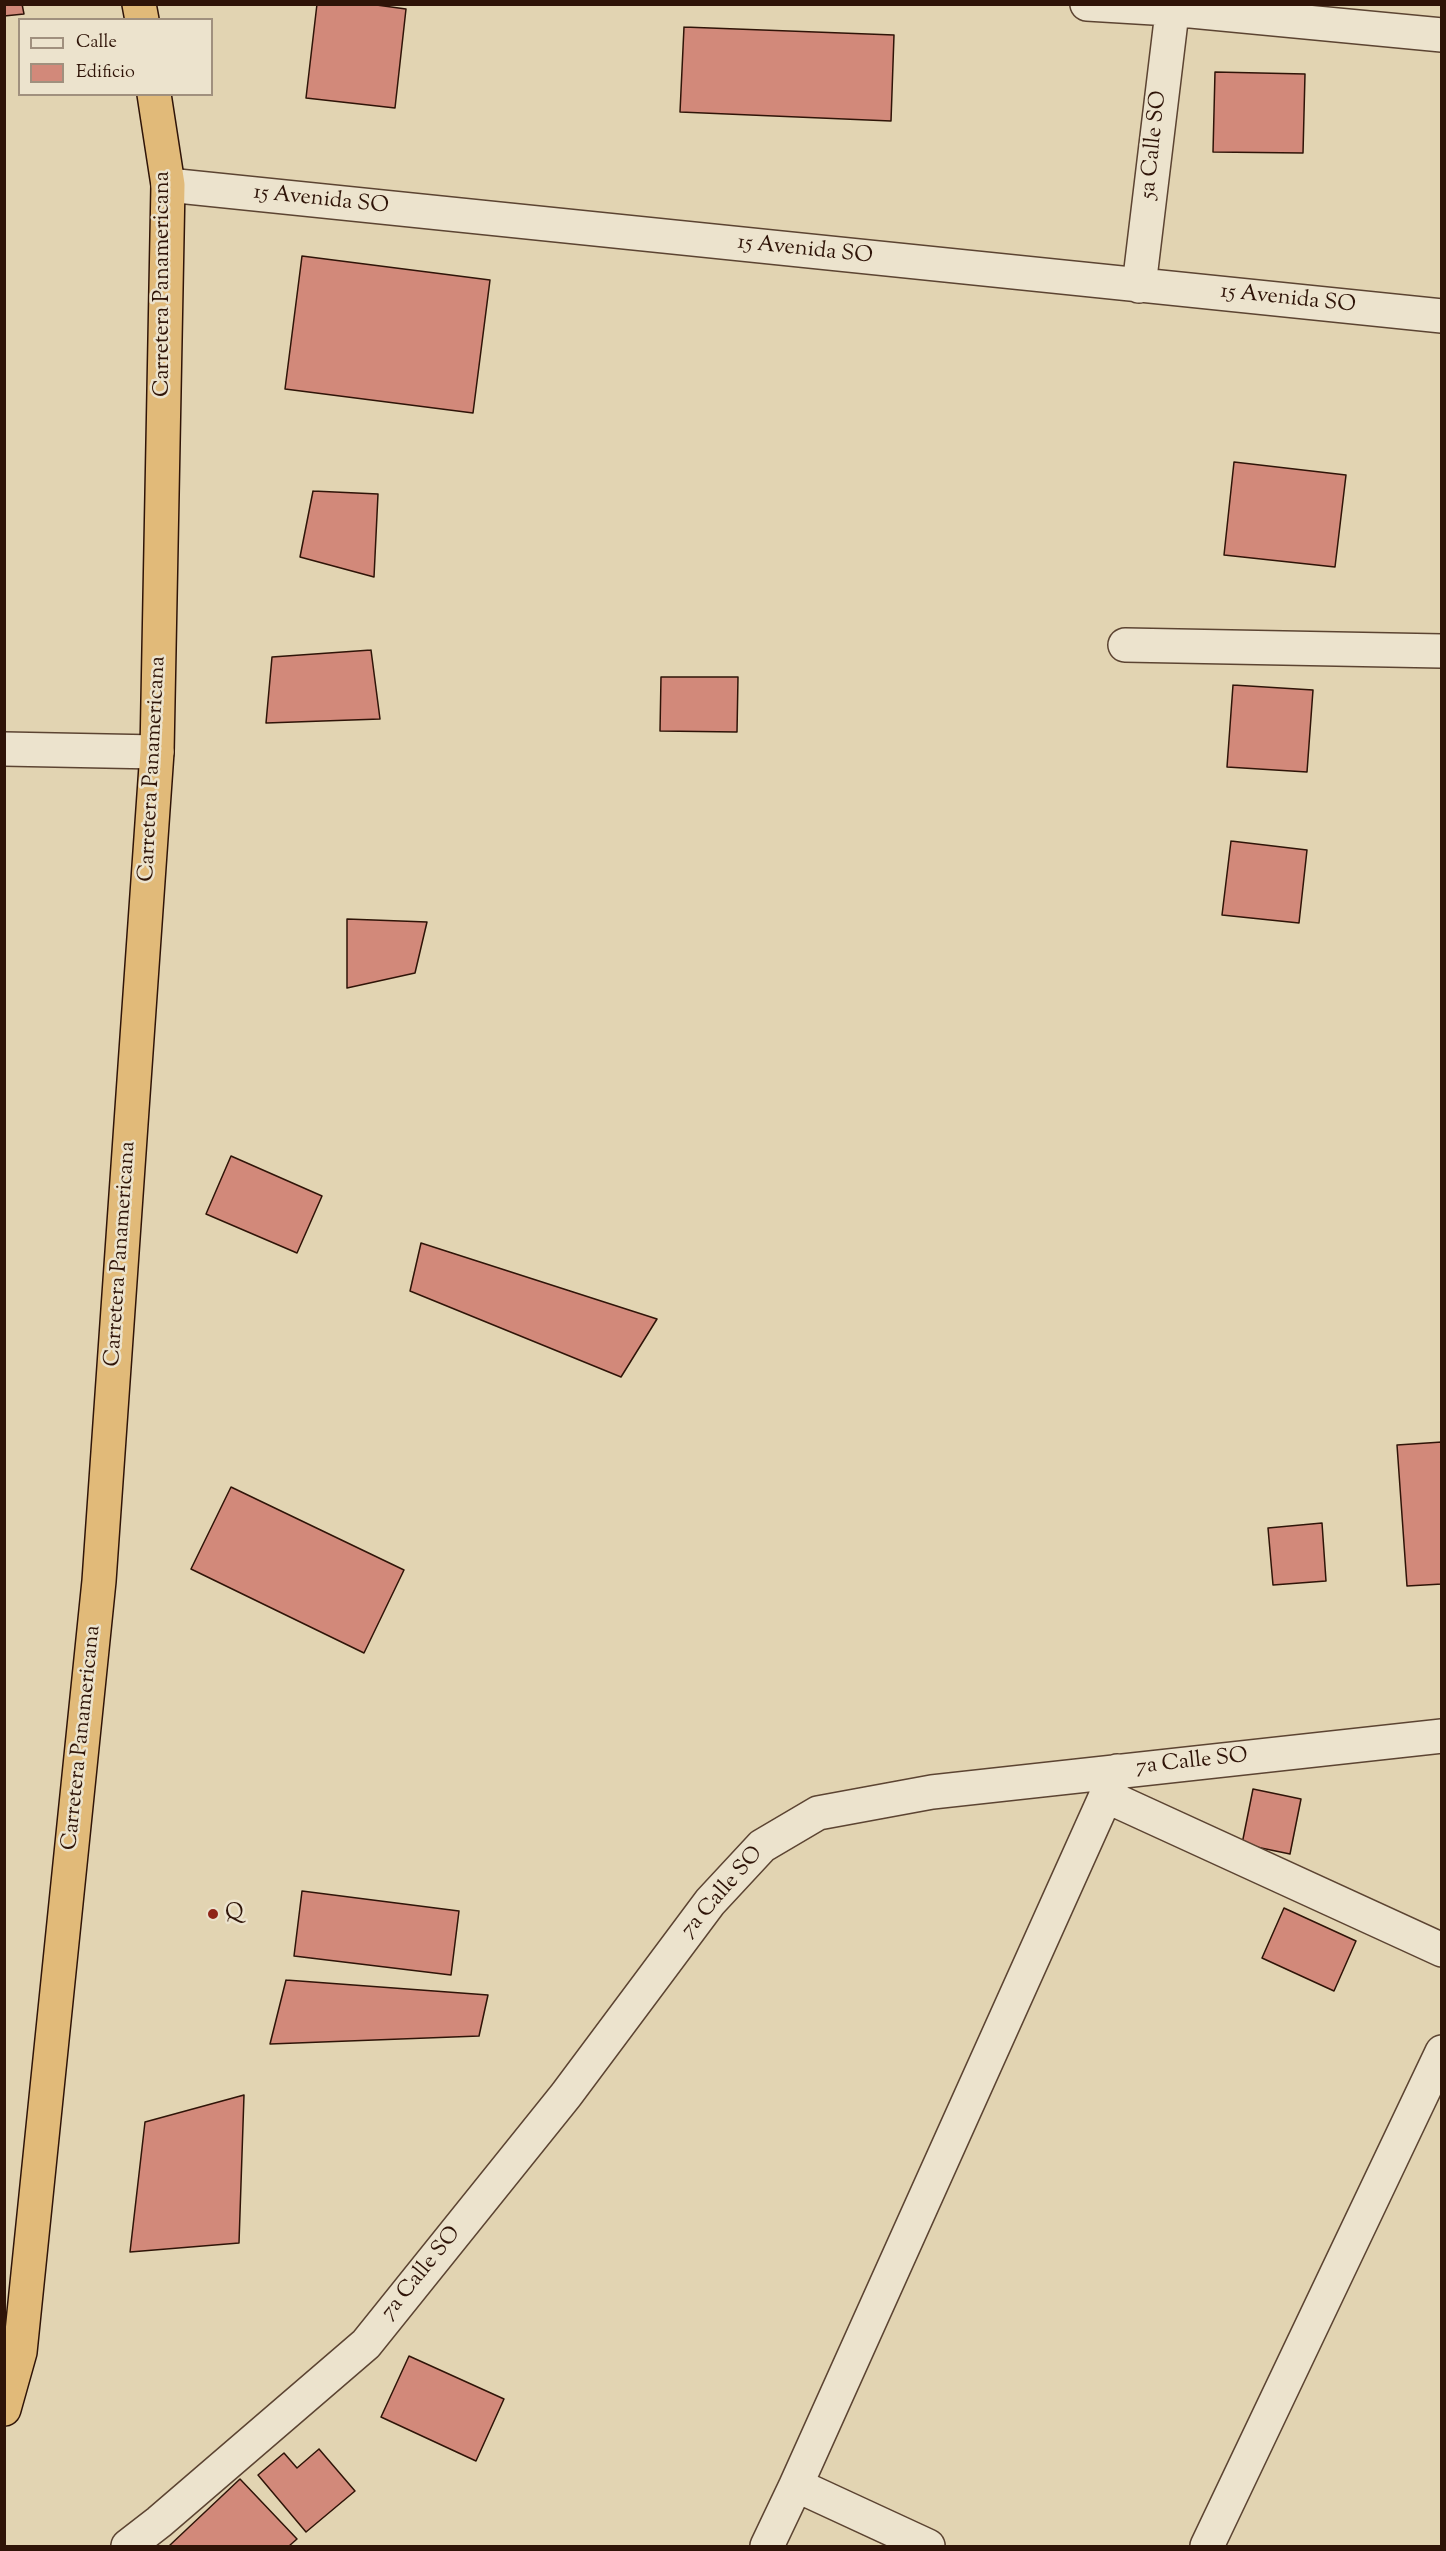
<!DOCTYPE html>
<style>
body{margin:0}
#map{position:relative;width:1446px;height:2551px;overflow:hidden;background:#e2d4b2;font-family:"Sorts Mill Goudy",serif}
canvas{display:block}
.frame{position:absolute;inset:0;border:6px solid #2f1408;pointer-events:none}
.legend{position:absolute;left:18px;top:18px;width:195px;height:78px;box-sizing:border-box;background:#ece3cd;border:2px solid #a0907e;margin:0;padding:8px 10px;list-style:none;font-size:18px;color:#2f1408}
.legend li{display:flex;align-items:center;gap:12px;height:30px}
.legend b{width:30px;border:2px solid #a0907e}
</style>
<div id="map">
<canvas width="1446" height="2551"></canvas>
<div class="frame"></div>
<ul class="legend">
<li><b style="height:8px;background:#ece3cd"></b>Calle</li>
<li><b style="height:16px;background:#d2897a"></b>Edificio</li>
</ul>
</div>
<script>
const context = document.querySelector('canvas').getContext('2d');
context.lineJoin = 'round';
function fill(path, color) { context.fillStyle = color; context.fill(path, 'evenodd'); }
const poly = rows => new Path2D(rows.map(r => 'M' + r).join(''));
function trace(path, color, width, dash) { context.strokeStyle = color; context.lineWidth = width; context.lineCap = dash ? 'butt' : 'round'; context.setLineDash(dash || []); context.stroke(path); }
function label(font, color, halo, rows, align = 'center') {
  context.font = font + ' "Sorts Mill Goudy",serif'; context.lineWidth = 5; context.setLineDash([]); context.textBaseline = 'middle'; context.strokeStyle = halo; context.fillStyle = color; for (const [text, x, y, turn = 0] of rows) {
    context.save(); context.translate(x, y); context.rotate((+turn || 0) * Math.PI / 180); context.textAlign = isNaN(turn) ? turn : align; if (halo) context.strokeText(text, 0, 0); context.fillText(text, 0, 0); context.restore();
  }
}
const building = poly([
 [4,4,22,4,24,14,4,16,4,4],
 [317,4,369,4,406,9,395,108,306,98,317,4],
 [684,27,894,35,891,121,680,112,684,27],
 [1215,72,1305,74,1303,153,1213,152,1215,72],
 [302,256,490,280,473,413,285,389,302,256],
 [1234,462,1346,475,1335,567,1224,555,1234,462],
 [313,491,378,494,374,577,300,557,313,491],
 [371,650,380,719,266,723,272,657,371,650],
 [661,677,738,677,737,732,660,731,661,677],
 [1233,685,1313,690,1307,772,1227,767,1233,685],
 [1231,841,1307,850,1299,923,1222,915,1231,841],
 [347,919,427,922,415,973,347,988,347,919],
 [231,1156,322,1196,297,1253,206,1214,231,1156],
 [421,1243,657,1319,621,1377,410,1291,421,1243],
 [1442,1442,1442,1584,1407,1586,1397,1445,1442,1442],
 [231,1487,404,1570,364,1653,191,1569,231,1487],
 [1322,1523,1326,1581,1273,1585,1268,1528,1322,1523],
 [1253,1789,1301,1799,1290,1854,1242,1844,1253,1789],
 [302,1891,459,1911,451,1975,294,1956,302,1891],
 [1284,1908,1356,1941,1334,1991,1262,1958,1284,1908],
 [286,1980,488,1995,479,2036,270,2044,286,1980],
 [244,2095,239,2243,130,2252,145,2122,244,2095],
 [409,2356,504,2399,476,2461,381,2417,409,2356],
 [319,2449,355,2491,306,2532,258,2475,284,2453,297,2468,319,2449],
 [240,2479,297,2539,289,2546,169,2546,240,2479]
]);
fill(building, '#d2897a');
trace(building, '#2f1408', 1.5);
const minor = poly([
 [1087,4,1170,9,1442,35],
 [168,185,1442,316],
 [1139,286,1173,4],
 [1125,645,1442,651],
 [4,749,157,752],
 [1106,1796,1442,1950],
 [796,2485,1117,1771],
 [128,2546,159,2522,366,2344,566,2095,710,1902,762,1846,818,1813,932,1792,1442,1736],
 [767,2546,796,2485,928,2546],
 [1207,2546,1442,2052]
]);
const trunk = poly([
 [139,4,142,20],
 [4,2409,20,2352,99,1581,157,752,168,185,154,94]
]);
trace(minor, '#5c4432', 36);
trace(trunk, '#2f1408', 36);
trace(minor, '#ece3cd', 33);
trace(trunk, '#e1ba79', 33);
for (const [x, y, r, color] of [
 [213,1914,6,"#8f2418"]
]) { const dot = new Path2D(); dot.arc(x, y, r, 0, 2 * Math.PI); context.fillStyle = color; context.fill(dot); trace(dot, '#ece3cd', 2); }
label('22px', '#2f1408', '#ece3cd', [
 ["5a Calle SO",1155,145,-84],
 ["15 Avenida SO",321,201,6],
 ["15 Avenida SO",805,251,6],
 ["Carretera Panamericana",164,284,-90],
 ["15 Avenida SO",1288,300,6],
 ["Carretera Panamericana",154,769,-87],
 ["Carretera Panamericana",122,1254,-86],
 ["Carretera Panamericana",83,1738,-84],
 ["7a Calle SO",1192,1763,-6],
 ["7a Calle SO",723,1893,-49],
 ["7a Calle SO",422,2274,-51]
]);
label('22px', '#2f1408', '#ece3cd', [
 ["Q",225,1914]
], 'left');
</script>
